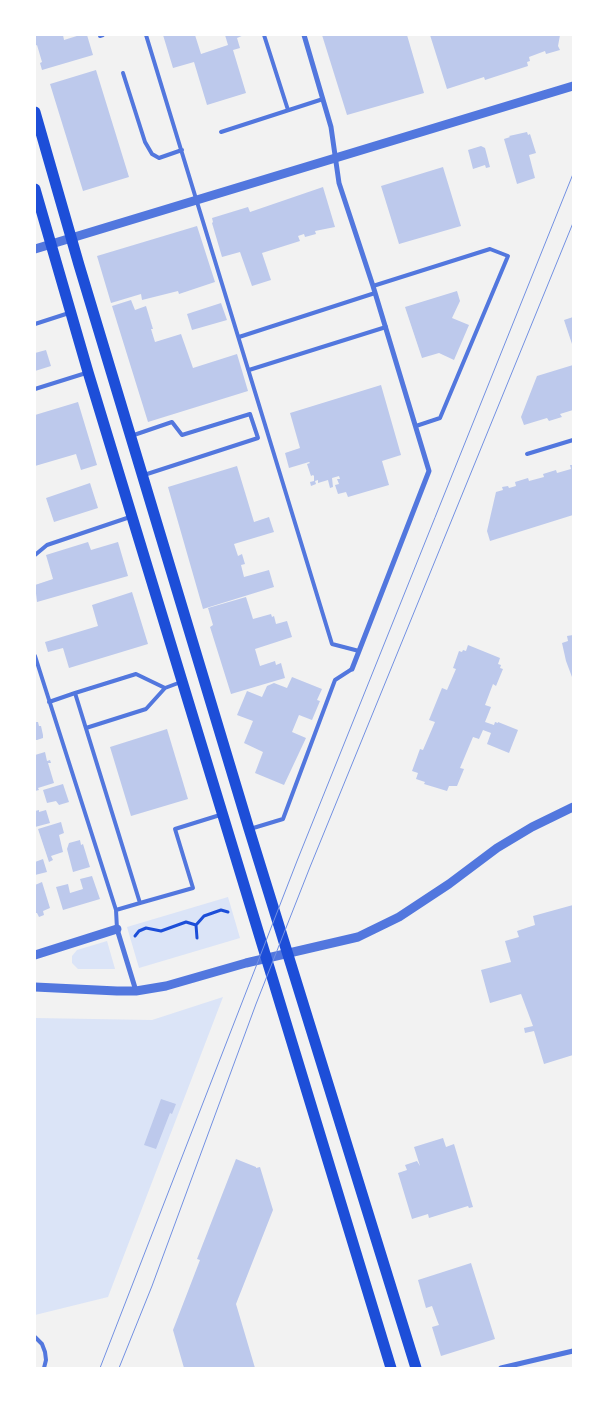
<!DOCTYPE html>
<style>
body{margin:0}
#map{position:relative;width:608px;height:1403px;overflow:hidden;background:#f2f2f2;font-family:Raleway,sans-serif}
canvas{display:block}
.frame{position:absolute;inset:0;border:36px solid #fff;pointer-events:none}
</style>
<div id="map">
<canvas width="608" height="1403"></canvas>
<div class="frame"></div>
</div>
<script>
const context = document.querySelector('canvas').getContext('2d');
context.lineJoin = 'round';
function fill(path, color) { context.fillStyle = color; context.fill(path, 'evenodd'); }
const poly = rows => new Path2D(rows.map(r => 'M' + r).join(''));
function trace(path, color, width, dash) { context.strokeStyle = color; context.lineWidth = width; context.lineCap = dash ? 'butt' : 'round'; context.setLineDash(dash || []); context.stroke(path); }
fill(poly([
 [228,897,240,938,139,968,127,927],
 [107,941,115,969,78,969,72,963,72,956,77,950],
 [223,997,108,1297,35,1315,35,1018,152,1020]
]), '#dbe4f7');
fill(poly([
 [35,35,63,35,64,40,80,35,87,35,93,55,42,70,40,63,42,62,37,45,35,46],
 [163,35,195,35,201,54,228,45,225,35,244,35,237,38,240,48,233,50,246,93,207,105,194,62,173,68],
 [322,35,407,35,424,93,347,115],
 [430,35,560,35,558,46,560,50,546,54,545,51,529,57,530,61,527,62,528,66,485,80,484,77,447,89],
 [96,70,129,177,83,191,50,84],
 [527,132,528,135,530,134,536,153,529,155,535,178,517,184,504,139,510,137,509,136],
 [481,146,485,148,490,167,486,168,485,165,473,169,468,150],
 [443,167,461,226,399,244,381,186],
 [323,187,335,227,315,231,316,234,305,237,304,234,298,236,300,241,262,253,271,280,252,286,240,252,222,257,212,223,213,222,212,218,248,207,250,212],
 [197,226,215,282,179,294,178,291,142,300,141,294,111,303,97,256],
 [457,291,460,301,452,318,469,325,454,360,439,353,422,358,405,307],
 [131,300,135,310,146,306,153,329,151,329,155,342,181,334,193,368,237,354,248,391,148,422,112,306],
 [221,303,227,320,192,330,187,314],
 [573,317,573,347,564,320],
 [46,350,51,366,35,371,35,353],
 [573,365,573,410,560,414,562,417,549,421,547,418,524,425,521,417,537,376],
 [381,385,401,455,382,461,389,485,348,497,346,492,338,494,335,485,339,484,337,479,340,479,339,476,332,478,333,487,330,488,328,480,318,483,318,480,315,481,316,484,311,486,310,482,314,481,314,476,313,475,311,476,307,464,310,463,309,462,289,468,285,453,300,448,290,413],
 [78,402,97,465,81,470,76,454,35,466,35,415],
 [570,465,573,465,573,515,490,541,487,531,496,492,503,490,502,487,508,486,509,488,516,486,515,482,528,478,529,481,544,477,543,474,556,470,557,473,571,469],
 [237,466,254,522,269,517,274,532,234,544,238,556,242,554,245,564,241,565,244,577,269,570,274,587,203,609,168,487],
 [90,483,98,508,54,522,46,498],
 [88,542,91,550,118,542,128,576,37,602,35,585,53,579,46,555],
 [132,592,148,644,69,668,63,648,48,652,45,642,98,626,92,605],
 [246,597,253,619,271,614,272,617,274,616,276,624,287,621,292,637,255,649,260,666,275,661,276,665,281,663,285,678,231,694,210,627,213,625,208,608],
 [573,635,573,677,572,677,566,661,562,643,568,641,567,636],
 [468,645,500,658,498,664,501,665,500,668,503,669,496,686,493,684,485,705,491,707,485,722,494,725,495,722,498,723,498,722,518,730,509,753,487,744,491,733,483,730,479,739,473,737,460,768,464,769,457,786,449,786,447,791,424,784,425,782,416,779,418,773,412,771,420,749,423,750,435,722,429,720,442,688,447,690,456,669,453,668,459,651,462,652,463,650,466,651],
 [292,677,322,689,317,700,320,701,312,720,299,715,292,732,306,738,284,785,255,773,263,752,244,743,253,721,237,715,247,691,262,697,267,686,274,683,287,688],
 [35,722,38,722,39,726,41,726,43,735,43,738,37,740,35,740],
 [167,729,188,799,131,816,110,747],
 [45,752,47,761,50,760,51,763,48,763,54,783,38,788,39,790,35,791,35,755],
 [63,784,69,802,59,805,56,801,47,803,43,790],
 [39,810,39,812,46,810,50,823,35,827,35,811],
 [61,822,64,833,59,835,63,852,51,856,53,860,49,862,38,829],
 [80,840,81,845,83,844,90,867,73,872,67,849,69,843],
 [43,859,47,872,35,875,35,862],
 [92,876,100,899,63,910,56,887,68,884,70,893,83,889,80,879],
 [42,882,50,908,43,911,44,915,39,917,37,913,35,913,35,885],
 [573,905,573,1055,544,1064,534,1031,525,1033,524,1028,533,1026,521,994,490,1003,481,970,511,962,505,941,519,937,517,931,535,925,533,916],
 [161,1099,176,1104,172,1114,170,1113,156,1149,144,1145],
 [443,1138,446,1147,454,1144,473,1207,469,1208,468,1206,429,1218,428,1214,412,1219,398,1173,407,1170,405,1165,417,1161,420,1166,414,1147],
 [236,1159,256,1167,256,1168,260,1167,273,1210,236,1304,255,1368,184,1368,173,1330,200,1260,197,1259],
 [471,1263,495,1339,441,1356,432,1327,439,1325,437,1320,432,1306,426,1308,418,1280]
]), '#bdc9ec');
trace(poly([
 [135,936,139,931,146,928,161,931,186,922,196,925],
 [197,938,196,925,204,916,221,910,228,912]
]), '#1d4ed8', 3);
trace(poly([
 [146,35,332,644,359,651],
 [264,35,288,110],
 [100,36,103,35],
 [123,73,145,142,152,154,159,158,182,150],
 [221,132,323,99],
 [373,286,490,249,508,256,440,418,416,426],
 [35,324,69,313],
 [239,337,375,293],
 [249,370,386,327],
 [35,389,86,373],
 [131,436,172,422,182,435,250,414,258,438,144,475],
 [527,454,573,440],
 [35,555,47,545,130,517],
 [35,656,116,910,117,929],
 [181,682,165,688,136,674,75,693,140,903,193,888,175,829,220,815],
 [49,702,75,693],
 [86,728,146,709,165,688],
 [250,829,283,819,335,680,352,669],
 [116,910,140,903],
 [35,1337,42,1344,45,1352,46,1360,44,1368]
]), '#5277de', 4);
trace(poly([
 [304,35,331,127,339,183,373,286,429,471,352,669],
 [117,929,136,991],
 [501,1368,573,1351]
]), '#5277de', 5);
trace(poly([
 [35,249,573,86],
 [35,955,117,929],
 [35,987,117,991,136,991,166,986,246,963,358,937,399,917,449,884,497,848,532,827,573,807]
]), '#5277de', 9);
trace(poly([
 [35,112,79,265,249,829,416,1368],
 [35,189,88,372,391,1368]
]), '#1d4ed8', 11);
trace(poly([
 [100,1368,297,861,573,174],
 [119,1368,152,1286,256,1004,310,867,573,223]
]), '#7290e2', 1);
</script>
